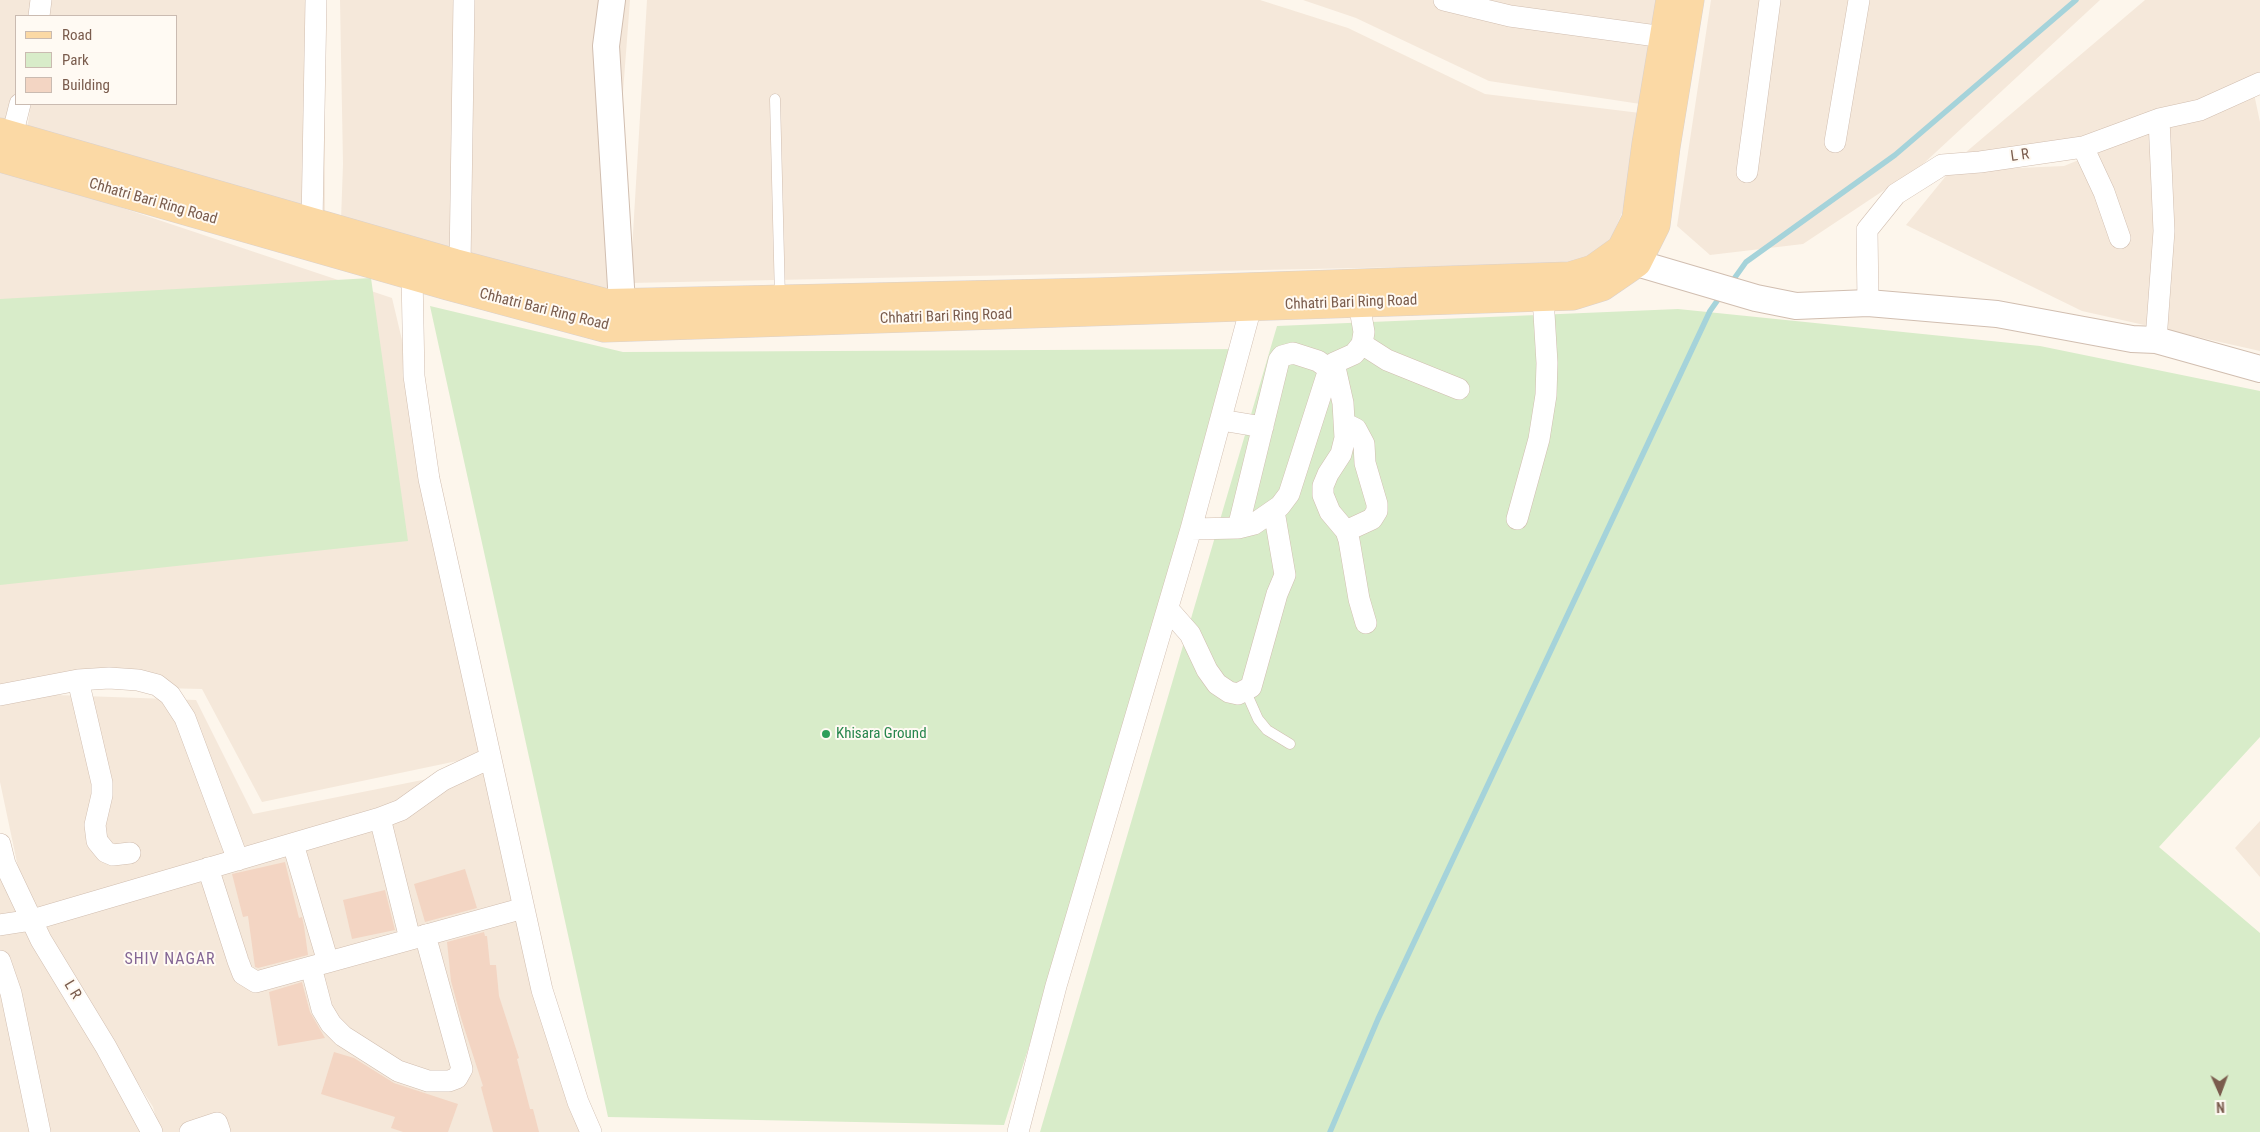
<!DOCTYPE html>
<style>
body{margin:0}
#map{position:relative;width:2260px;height:1132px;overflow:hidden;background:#fdf6ec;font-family:"Roboto Condensed",sans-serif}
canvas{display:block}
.legend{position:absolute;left:15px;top:15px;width:162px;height:90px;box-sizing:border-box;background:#fffaf3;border:1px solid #cabbb1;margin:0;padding:6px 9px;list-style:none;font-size:15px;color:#7a5c4d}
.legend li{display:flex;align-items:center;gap:10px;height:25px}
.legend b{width:25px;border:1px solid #cabbb1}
.north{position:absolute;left:2195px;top:1067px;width:50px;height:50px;-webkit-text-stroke:4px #fffaf3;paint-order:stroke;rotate:178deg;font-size:14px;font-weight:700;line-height:20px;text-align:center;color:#7a5c4d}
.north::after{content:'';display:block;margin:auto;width:18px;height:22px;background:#7a5c4d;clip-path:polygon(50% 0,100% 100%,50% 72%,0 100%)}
</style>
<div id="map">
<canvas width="2260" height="1132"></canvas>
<ul class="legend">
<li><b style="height:6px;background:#fbd9a5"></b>Road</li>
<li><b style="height:14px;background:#d8ecc9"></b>Park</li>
<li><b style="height:14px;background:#f3d5c3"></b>Building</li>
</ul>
<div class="north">N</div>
</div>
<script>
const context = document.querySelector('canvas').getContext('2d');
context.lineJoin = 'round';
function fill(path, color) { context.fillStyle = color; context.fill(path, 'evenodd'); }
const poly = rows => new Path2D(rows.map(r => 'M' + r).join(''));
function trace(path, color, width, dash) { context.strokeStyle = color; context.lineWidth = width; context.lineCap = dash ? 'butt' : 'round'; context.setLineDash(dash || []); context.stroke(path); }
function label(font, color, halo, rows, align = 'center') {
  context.font = font + ' "Roboto Condensed",sans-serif'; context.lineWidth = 4; context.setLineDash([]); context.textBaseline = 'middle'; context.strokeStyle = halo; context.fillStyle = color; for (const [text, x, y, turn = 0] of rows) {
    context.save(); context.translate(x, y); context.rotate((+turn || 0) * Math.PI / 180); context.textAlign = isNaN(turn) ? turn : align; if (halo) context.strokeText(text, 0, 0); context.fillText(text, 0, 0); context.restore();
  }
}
fill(poly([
 [0,0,42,0,43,16,16,16,16,104,30,104,24,134,0,127],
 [44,0,325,0,325,215,26,135,31,104,176,104,176,16,45,16],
 [340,0,630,0,608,290,341,220,343,164],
 [647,0,1260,0,1348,28,1485,94,1640,113,1622,213,1600,263,630,283],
 [1303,0,1660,0,1647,105,1489,81,1356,18],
 [1711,0,2100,0,1922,165,1803,244,1710,255,1677,226],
 [2145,0,2260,0,2260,75,2187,110,2062,161,1952,164],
 [2253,89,2260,122,2260,351,2082,311,1906,225,1950,171,2064,166],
 [0,167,392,298,500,752,262,802,202,689,0,684],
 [0,693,196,700,253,814,482,768,581,1132,160,1132,153,1107,70,976,19,872,0,782],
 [2260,821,2260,877,2235,848],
 [0,841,148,1132,0,1132]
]), '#f5e8da');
fill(poly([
 [371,278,408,541,0,585,0,299],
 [430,306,623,352,1250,349,1004,1125,608,1117],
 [1678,309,2040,346,2260,391,2260,737,2159,847,2260,933,2260,1132,1040,1132,1277,326]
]), '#d8ecc9');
trace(poly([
 [1731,283,1746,262,1895,155,2076,0],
 [1330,1132,1378,1019,1710,311,1722,294]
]), '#a5d3da', 5.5);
fill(poly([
 [285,862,299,918,302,917,304,926,308,955,258,968,255,967,248,916,243,917,232,874],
 [465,869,477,908,425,922,414,884],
 [385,890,395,930,352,939,343,900],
 [484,932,485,936,487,936,490,965,496,965,499,996,519,1058,517,1059,530,1109,533,1109,539,1132,493,1132,481,1087,483,1086,461,1018,451,981,447,942],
 [302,982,310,1012,325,1038,278,1046,269,992],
 [334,1052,354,1058,394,1083,458,1104,448,1132,403,1132,391,1128,395,1117,321,1094]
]), '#f3d5c3');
const service = poly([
 [775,99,780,298],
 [1246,692,1258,719,1267,730,1290,744]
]);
const minor = poly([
 [1444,0,1510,16,1664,37],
 [39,16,41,0],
 [12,136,20,104],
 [1835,142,1859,0],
 [2083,147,2104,192,2120,238],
 [1747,172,1770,0],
 [312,223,316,0],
 [460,265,464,0],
 [412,275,414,376,429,479,542,990,578,1102,591,1132],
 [1868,303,1867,230,1896,194,1942,165,1980,162,2083,147,2159,119,2200,110,2260,83],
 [2156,340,2164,231,2159,119],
 [1362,344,1387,360,1459,389],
 [1334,363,1343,403,1345,438,1341,454,1328,474,1323,486,1323,495,1330,512,1346,531,1349,540,1359,599,1366,623],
 [1221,420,1263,427],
 [1517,519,1539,439,1546,395,1547,363,1543,297],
 [1238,528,1279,360,1282,356,1293,353,1318,361,1329,369],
 [1191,529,1238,528,1254,524,1280,506,1289,494,1329,369,1334,363,1354,354,1362,344,1364,332,1359,303],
 [1346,531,1372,519,1377,511,1377,504,1365,463,1364,444,1356,429,1346,424],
 [1168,609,1190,634,1207,670,1217,684,1229,692,1238,694,1251,687,1277,594,1285,575,1274,511],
 [78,680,102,783,102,795,95,825,97,841,106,852,113,855,130,853],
 [0,695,78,680,109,678,138,680,157,685,170,695,185,718,238,860],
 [380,818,410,939],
 [0,844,5,864,41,940,106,1047,152,1132],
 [293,844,328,962],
 [208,868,238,961,243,974,256,982,524,908],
 [0,925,32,920,380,818,401,810,443,780,490,758],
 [0,961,11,993,40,1132],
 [311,967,322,1009,331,1024,343,1036,398,1071,428,1081,449,1081,457,1078,462,1069,425,935],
 [190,1132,217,1123,220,1132],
 [1018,1132,1056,986,1191,529,1251,307]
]);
const tertiary = poly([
 [612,0,606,46,622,303],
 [1637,263,1756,298,1796,306,1868,303,1997,314,2132,339,2156,340,2260,369]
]);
const primary = poly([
 [0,132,455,263,607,303,1098,292,1570,276,1593,269,1621,249,1636,219,1646,144,1670,0],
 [0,158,448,286,604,328,1573,296,1602,287,1637,263,1656,225,1666,147,1690,0]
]);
trace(service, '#d1beb0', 11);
trace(minor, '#d1beb0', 22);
trace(tertiary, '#d1beb0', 28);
trace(primary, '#dad1cd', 29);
trace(service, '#fff', 10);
trace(minor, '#fff', 21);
trace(tertiary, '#fff', 26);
trace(primary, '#fbd9a5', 28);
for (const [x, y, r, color] of [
 [826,734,5,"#2e9e5b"]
]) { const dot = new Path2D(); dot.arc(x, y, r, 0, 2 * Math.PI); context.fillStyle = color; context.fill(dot); trace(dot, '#fffaf3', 2); }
label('15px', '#7a5c4d', '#fffaf3', [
 ["L R",2020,156,-8],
 ["Chhatri Bari Ring Road",153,202,16],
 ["Chhatri Bari Ring Road",1351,303,-2],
 ["Chhatri Bari Ring Road",544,310,14],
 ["Chhatri Bari Ring Road",946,317,-2],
 ["L R",72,990,59]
]);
label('15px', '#27864d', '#fffaf3', [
 ["Khisara Ground",836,734]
], 'left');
context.letterSpacing = '1px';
label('16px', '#846695', '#fffaf3', [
 ["SHIV NAGAR",170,960]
]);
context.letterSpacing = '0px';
</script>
